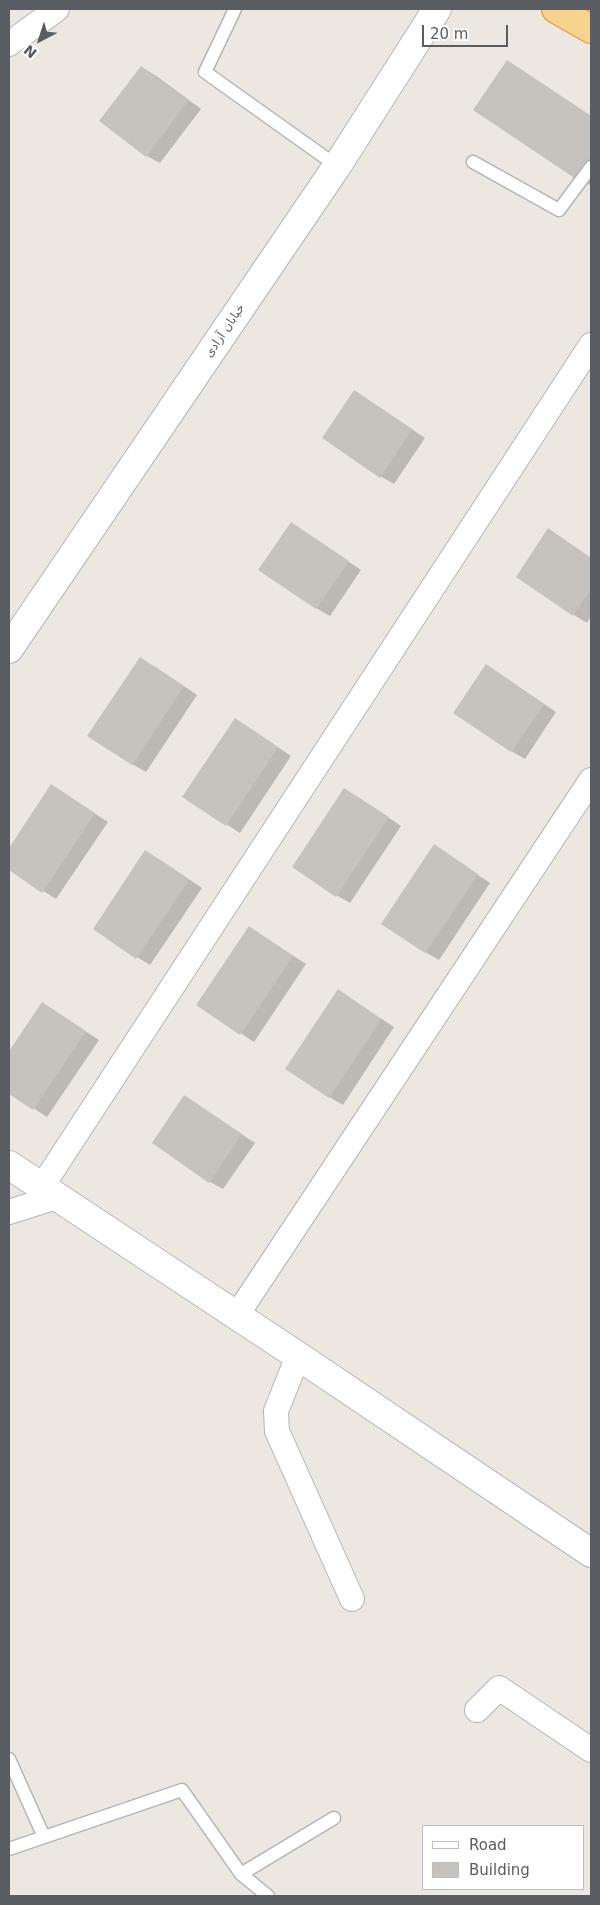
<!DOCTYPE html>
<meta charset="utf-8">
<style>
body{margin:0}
#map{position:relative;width:600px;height:1905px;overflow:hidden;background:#ece8e1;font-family:"DejaVu Sans",sans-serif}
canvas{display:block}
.frame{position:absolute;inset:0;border:10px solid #595d61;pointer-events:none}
.legend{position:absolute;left:422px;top:1825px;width:162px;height:65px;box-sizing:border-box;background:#fff;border:1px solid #bdbec0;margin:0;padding:6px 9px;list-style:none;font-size:15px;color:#595d61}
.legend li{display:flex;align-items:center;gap:10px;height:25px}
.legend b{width:25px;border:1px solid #bdbec0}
.north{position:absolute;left:15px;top:15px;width:50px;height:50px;-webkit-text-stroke:4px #fff;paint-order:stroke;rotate:220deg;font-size:14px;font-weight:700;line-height:20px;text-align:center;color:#595d61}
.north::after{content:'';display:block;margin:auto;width:18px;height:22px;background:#595d61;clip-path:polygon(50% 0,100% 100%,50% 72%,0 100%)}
.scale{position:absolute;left:422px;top:25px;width:86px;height:22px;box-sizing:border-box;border:2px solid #595d61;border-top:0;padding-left:6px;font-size:15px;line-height:18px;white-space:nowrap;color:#595d61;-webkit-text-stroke:4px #fff;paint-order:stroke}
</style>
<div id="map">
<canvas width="600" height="1905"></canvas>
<div class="frame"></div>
<ul class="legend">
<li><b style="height:6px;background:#fff"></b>Road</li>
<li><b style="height:14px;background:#c6c3be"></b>Building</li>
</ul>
<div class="north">N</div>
<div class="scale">20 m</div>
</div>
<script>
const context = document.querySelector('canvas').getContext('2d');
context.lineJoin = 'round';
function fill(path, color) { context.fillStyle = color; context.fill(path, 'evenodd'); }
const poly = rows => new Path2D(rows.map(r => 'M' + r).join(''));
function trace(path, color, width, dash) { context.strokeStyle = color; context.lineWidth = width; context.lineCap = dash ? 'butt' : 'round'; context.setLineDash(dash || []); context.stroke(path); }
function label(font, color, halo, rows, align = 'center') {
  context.font = font + ' "DejaVu Sans","Noto Sans Arabic",sans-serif'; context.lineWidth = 4; context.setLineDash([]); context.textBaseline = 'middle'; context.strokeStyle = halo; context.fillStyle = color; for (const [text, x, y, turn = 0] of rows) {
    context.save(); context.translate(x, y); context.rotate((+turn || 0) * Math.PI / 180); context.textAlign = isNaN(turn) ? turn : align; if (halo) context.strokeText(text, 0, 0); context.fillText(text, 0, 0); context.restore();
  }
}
fill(poly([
 [141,67,155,75,201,109,160,163,147,156],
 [520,69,591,116,590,185,577,178],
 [355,391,425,438,394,484,380,476],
 [291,523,361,570,330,616,316,608],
 [562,538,591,558,591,616,587,623,574,615],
 [154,666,197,695,146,772,132,764],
 [500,674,556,712,525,759,511,751],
 [248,727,291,756,240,833,184,797],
 [52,786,108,822,56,899,9,869,9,850],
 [358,797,401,826,350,903,336,895],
 [447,854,490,883,439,960,425,952],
 [159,859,202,888,150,965,137,957],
 [263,936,306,964,254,1042,198,1005],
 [351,999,394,1027,343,1105,329,1097],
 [42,1003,99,1040,47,1117,9,1092,9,1053],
 [185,1097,255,1143,223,1189,210,1182]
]), '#0003');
fill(poly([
 [507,60,591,116,591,156,576,179,473,110],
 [141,66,188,101,146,157,99,121],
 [354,390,412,429,380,478,322,438],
 [291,522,349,561,316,609,258,570],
 [548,528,591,558,591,589,573,616,516,577],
 [140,657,184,686,132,765,87,736],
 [486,664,544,704,511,752,453,713],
 [235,718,278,747,226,826,182,797],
 [51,784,95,813,42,893,9,870,9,848],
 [344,788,389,817,336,897,292,867],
 [434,844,478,874,425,953,381,924],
 [145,850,189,879,136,959,93,929],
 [249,926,293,956,240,1035,196,1005],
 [338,989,381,1019,329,1098,285,1069],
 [42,1002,86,1031,33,1110,9,1094,9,1051],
 [184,1095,242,1134,209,1183,152,1143]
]), '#c6c3be');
const lane = poly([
 [235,9,205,72,337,166],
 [473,162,559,210,591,167],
 [9,1759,44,1837],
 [9,1849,182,1790,241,1874,268,1896],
 [241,1874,334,1818]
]);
const street = poly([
 [9,44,57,9],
 [41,1188,591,345],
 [9,1212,56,1197],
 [237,1315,591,780],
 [298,1356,276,1411,277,1431,352,1599],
 [477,1710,499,1688,591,1750]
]);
const secondary = poly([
 [9,649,337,166,437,9],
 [9,1165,298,1356,591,1553]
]);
const highway = poly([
 [556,9,591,29]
]);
trace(lane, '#b2b4b8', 15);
trace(street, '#b2b4b8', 26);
trace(secondary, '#b3b6bb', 30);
trace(highway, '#e08d0c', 30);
trace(lane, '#fff', 12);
trace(street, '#fff', 24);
trace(secondary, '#fff', 28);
trace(highway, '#f7d38d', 28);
label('12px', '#595d61', '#fff', [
 ["خیابان آزادی",225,331,-56]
]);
</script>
